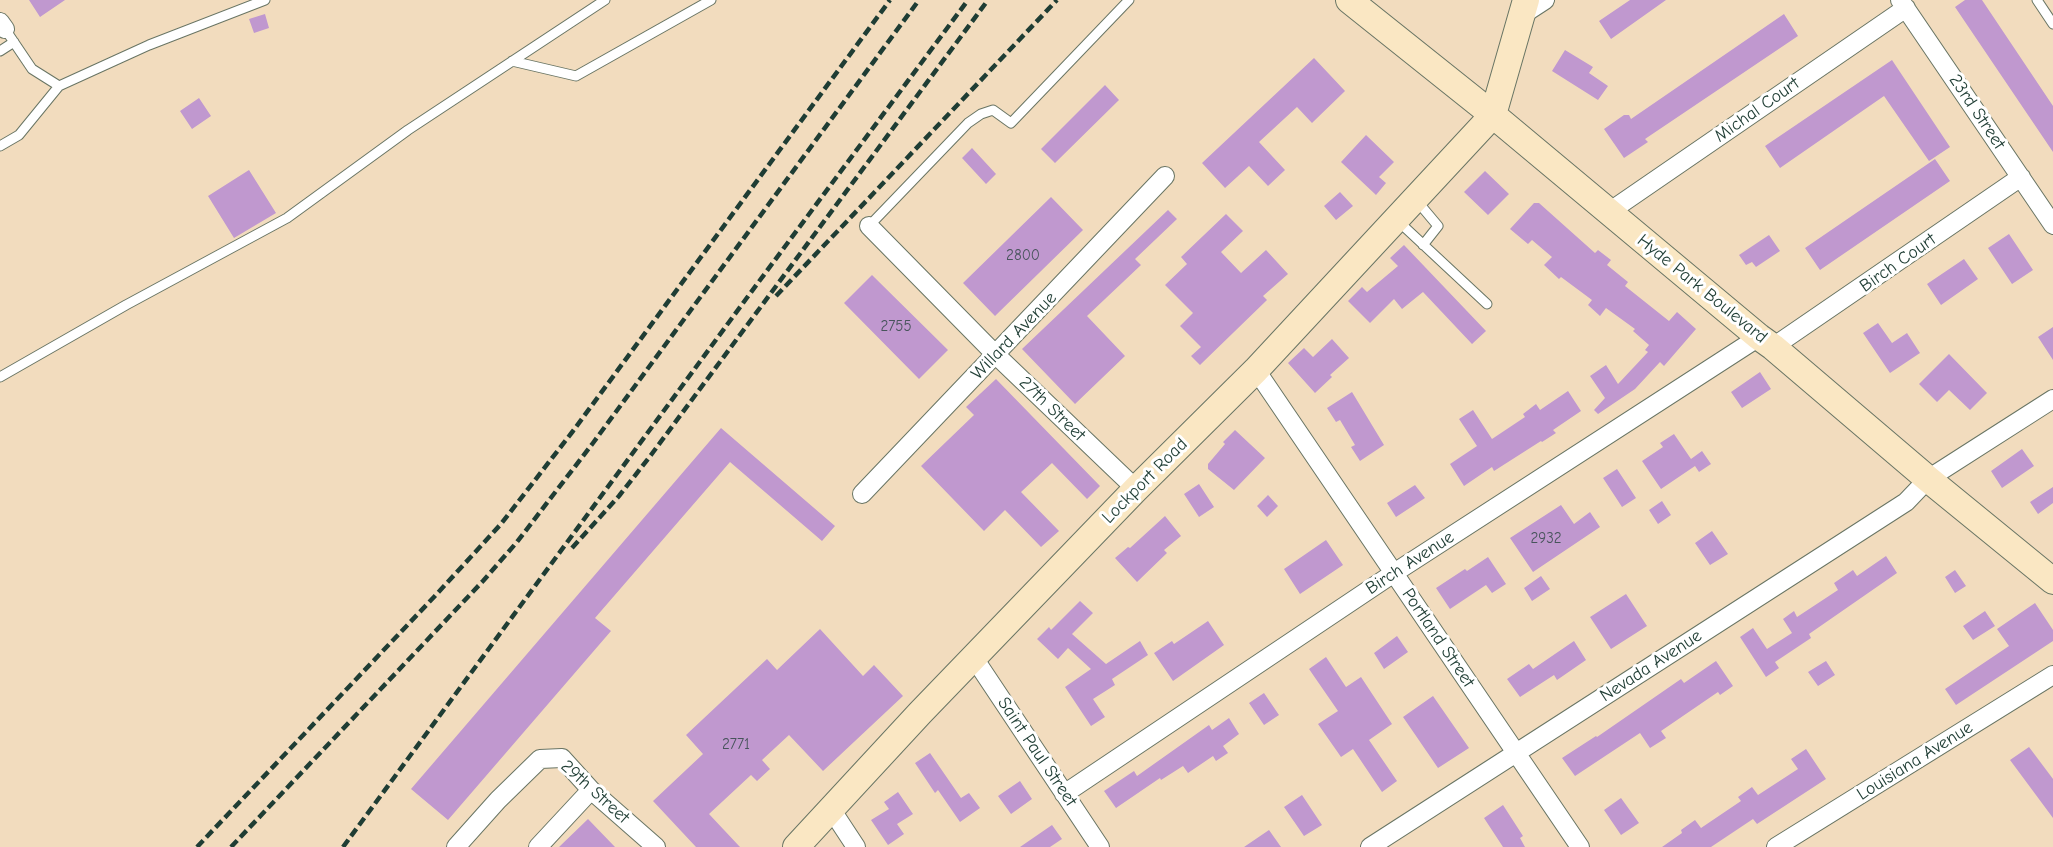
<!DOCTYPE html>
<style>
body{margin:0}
canvas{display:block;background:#f2dcbe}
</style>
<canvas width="2053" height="847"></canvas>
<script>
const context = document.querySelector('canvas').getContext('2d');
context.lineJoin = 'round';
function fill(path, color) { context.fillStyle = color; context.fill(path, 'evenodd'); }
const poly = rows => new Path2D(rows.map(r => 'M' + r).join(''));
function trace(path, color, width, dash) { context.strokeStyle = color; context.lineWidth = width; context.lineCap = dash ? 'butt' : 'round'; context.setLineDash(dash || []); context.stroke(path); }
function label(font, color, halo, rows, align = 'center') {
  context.font = font + ' "Comic Neue",sans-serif'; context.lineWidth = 6; context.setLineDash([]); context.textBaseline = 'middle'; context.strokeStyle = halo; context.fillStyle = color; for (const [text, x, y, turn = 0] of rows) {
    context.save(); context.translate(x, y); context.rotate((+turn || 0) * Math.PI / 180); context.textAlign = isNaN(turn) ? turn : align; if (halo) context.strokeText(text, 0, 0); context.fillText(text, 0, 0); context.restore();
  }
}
fill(poly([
 [29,0,65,0,40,17],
 [1630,0,1666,0,1611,39,1599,21],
 [1965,0,1982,0,2053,106,2053,152,1955,7],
 [265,14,269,28,254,33,249,19],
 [1784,14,1798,36,1645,139,1648,142,1624,158,1604,129,1624,115,1629,115,1631,119],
 [1565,50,1593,67,1589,73,1608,86,1598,100,1552,71],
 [1314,58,1345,91,1312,123,1297,107,1259,142,1285,170,1268,186,1249,166,1225,188,1202,163],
 [1892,60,1950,147,1929,161,1884,96,1780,168,1765,146],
 [1105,85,1119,100,1055,163,1041,149],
 [199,98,211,116,192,129,180,111],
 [1366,135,1394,162,1379,177,1386,183,1376,195,1341,162],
 [972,148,996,174,986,184,962,158],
 [1935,159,1950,181,1820,270,1805,248],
 [249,170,276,213,234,238,208,196],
 [1485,171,1509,194,1488,215,1464,192],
 [1340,192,1353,206,1336,220,1324,206],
 [1051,197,1083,230,995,316,963,283],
 [1534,203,1539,203,1595,253,1598,250,1611,260,1607,265,1628,282,1625,286,1669,321,1677,312,1696,329,1664,366,1660,362,1635,389,1598,414,1594,410,1605,398,1590,376,1606,365,1618,384,1648,352,1645,350,1649,345,1633,331,1635,329,1606,308,1600,316,1588,305,1592,300,1561,277,1559,279,1544,265,1552,257,1532,240,1528,244,1510,229],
 [1168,210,1177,219,1135,259,1141,265,1087,316,1125,356,1075,404,1022,349],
 [1226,214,1243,231,1221,252,1241,273,1266,250,1288,274,1263,296,1267,300,1200,365,1191,356,1201,347,1180,326,1193,313,1165,285,1187,264,1181,257],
 [2009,234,2033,270,2012,284,1988,248],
 [1769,235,1780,251,1756,267,1752,262,1746,265,1739,255],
 [1404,245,1486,331,1472,344,1423,292,1402,309,1394,299,1370,323,1348,301,1362,287,1367,292,1398,266,1390,258],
 [1964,259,1978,279,1941,305,1927,284],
 [872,275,948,350,919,379,844,303],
 [1878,323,1892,343,1907,333,1920,353,1890,373,1863,333],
 [2053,327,2053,360,2038,337],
 [1332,339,1349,358,1330,375,1332,377,1315,393,1288,363,1304,348,1313,357],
 [1949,354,1987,393,1970,410,1949,390,1937,402,1919,384],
 [1760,372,1771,389,1742,408,1731,392],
 [996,379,1100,486,1087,499,1052,463,1021,492,1059,531,1041,547,1005,510,984,531,921,466,974,415,966,407],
 [1568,391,1581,411,1553,430,1556,433,1542,442,1541,441,1494,471,1492,467,1464,486,1450,464,1477,446,1459,419,1473,410,1492,439,1525,417,1523,414,1536,404,1540,410],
 [1352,392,1384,445,1360,461,1351,447,1355,445,1340,420,1336,422,1327,408],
 [721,428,835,526,822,541,730,462,595,618,611,631,448,820,411,789],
 [1235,430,1265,458,1234,490,1208,469,1208,464,1225,444,1223,442],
 [1674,434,1691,459,1702,451,1711,464,1699,472,1695,466,1661,489,1642,461,1663,447,1660,443],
 [2022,449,2034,466,2002,488,1991,471],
 [1617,469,1636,498,1622,507,1603,478],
 [1199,484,1214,507,1199,517,1184,494],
 [1415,485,1425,498,1396,517,1387,503],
 [2053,487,2053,503,2038,514,2030,502],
 [1268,495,1278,506,1267,517,1257,506],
 [1662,501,1671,515,1658,524,1649,510],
 [1561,505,1574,524,1590,512,1600,527,1533,572,1510,538],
 [1165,516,1181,536,1164,550,1167,553,1137,582,1115,558,1128,547,1130,548],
 [1712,531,1728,554,1710,565,1695,543],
 [1326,540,1343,565,1300,594,1284,569],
 [1886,556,1897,573,1809,634,1811,638,1775,662,1779,668,1766,677,1740,637,1753,628,1767,649,1792,633,1783,619,1794,611,1797,617,1838,590,1834,583,1853,570,1857,576],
 [1488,557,1506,584,1492,593,1486,585,1450,609,1436,588,1465,569,1467,571],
 [1955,570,1966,586,1955,593,1945,577],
 [1541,576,1550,589,1532,601,1524,588],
 [1626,594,1647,626,1611,649,1590,617],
 [1080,601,1093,613,1072,634,1106,664,1140,641,1148,655,1112,679,1115,685,1093,699,1105,717,1091,726,1065,687,1091,669,1068,648,1058,659,1037,639,1049,627,1051,630],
 [2035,603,2053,630,2053,641,1956,705,1945,689,2009,646,1997,629],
 [1985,611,1995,626,1973,640,1963,626],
 [1208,621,1224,645,1173,681,1154,653,1172,641,1174,644],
 [820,629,863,676,874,665,903,696,823,771,789,735,762,760,770,769,757,781,751,775,709,814,740,847,696,847,653,801,703,754,686,735,767,659,777,670],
 [1397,636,1408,652,1384,669,1374,653],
 [1574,641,1586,660,1557,680,1554,675,1520,697,1507,679,1529,664,1533,669],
 [1326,657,1346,687,1361,677,1392,724,1369,740,1397,781,1382,792,1353,749,1341,757,1318,724,1338,711,1309,669],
 [1716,661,1733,686,1720,695,1718,692,1661,731,1666,738,1650,748,1640,733,1575,776,1562,758,1596,736,1597,737,1681,679,1684,683],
 [1826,661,1835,675,1818,686,1808,672],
 [1264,693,1279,715,1264,725,1249,703],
 [1433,696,1469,748,1438,768,1403,717],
 [1229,718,1239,734,1223,746,1228,753,1216,761,1213,756,1188,773,1183,766,1161,780,1160,778,1116,808,1104,791,1134,771,1137,776,1209,725,1212,730],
 [2029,747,2053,779,2053,818,2010,760],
 [1806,749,1826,779,1757,824,1753,819,1711,847,1662,847,1682,833,1681,830,1695,820,1701,828,1741,801,1738,797,1752,787,1758,795,1798,769,1791,759],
 [930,753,961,798,969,793,980,808,960,822,938,790,935,793,915,763],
 [1020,781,1032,799,1011,814,998,796],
 [898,792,913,814,897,824,904,834,888,845,871,820,889,809,884,802],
 [1302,795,1322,825,1304,836,1284,807],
 [1621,798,1639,823,1621,835,1604,810],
 [1503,805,1523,836,1520,838,1525,847,1503,847,1484,818],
 [588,819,615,847,559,847],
 [1052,825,1062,839,1050,847,1020,847],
 [1269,830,1281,847,1244,847]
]), '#c098cf');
const lane = poly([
 [2037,0,2053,24],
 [5,29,32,69,59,86,149,45,265,0],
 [0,51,14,42],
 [512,61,576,76,711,0],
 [0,146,19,135,59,86],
 [1417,201,1438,226,1423,245],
 [1398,221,1487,304],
 [869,226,968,123,981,114,993,110,1011,123,1129,0],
 [0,377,126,305,287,218,408,130,605,0]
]);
const street = poly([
 [1900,0,2053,225],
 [1522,15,1545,0],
 [0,22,5,29],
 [1609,212,1906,8],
 [869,226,996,355,1136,489],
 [1773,347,2021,177],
 [1256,370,1580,847],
 [862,494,1165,176],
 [974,658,1100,847],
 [1064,794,1394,573,1759,337],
 [831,809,856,847],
 [456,847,498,800,540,759,562,758,591,790,656,847],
 [538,847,591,790],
 [1370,847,1906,502,1928,479,2053,399],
 [1776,847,2053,675]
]);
const secondary = poly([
 [1349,0,1493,115,1759,337,1773,347,1928,479,2053,581],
 [796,847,920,713,1136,489,1256,370,1493,115,1526,0]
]);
trace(lane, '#697564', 11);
trace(street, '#697564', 20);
trace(secondary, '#697564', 28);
trace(lane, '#fff', 9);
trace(street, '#fff', 18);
trace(secondary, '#fae7c3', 26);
trace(poly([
 [776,296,1057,0],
 [572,548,619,496,651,455,988,0],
 [197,847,434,597,501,524,573,431,890,0],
 [231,847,483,581,517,542,593,443,919,0],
 [343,847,746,299,968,0]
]), '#1f3d34', 4.5, [9, 4.5]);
label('15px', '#47545b', null, [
 ["2800",1023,256],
 ["2755",896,327],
 ["2932",1546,539],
 ["2771",736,745]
]);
label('18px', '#1f3d34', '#fff', [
 ["Michal Court",1757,110,-35],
 ["23rd Street",1977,112,56],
 ["Birch Court",1898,263,-35],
 ["Hyde Park Boulevard",1702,289,39],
 ["Willard Avenue",1014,336,-46],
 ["27th Street",1052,409,44],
 ["Lockport Road",1145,481,-45],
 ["Birch Avenue",1410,563,-33],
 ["Portland Street",1438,638,56],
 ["Nevada Avenue",1651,666,-33],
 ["Saint Paul Street",1037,752,56],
 ["Louisiana Avenue",1915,761,-32],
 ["29th Street",595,792,42]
]);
</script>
